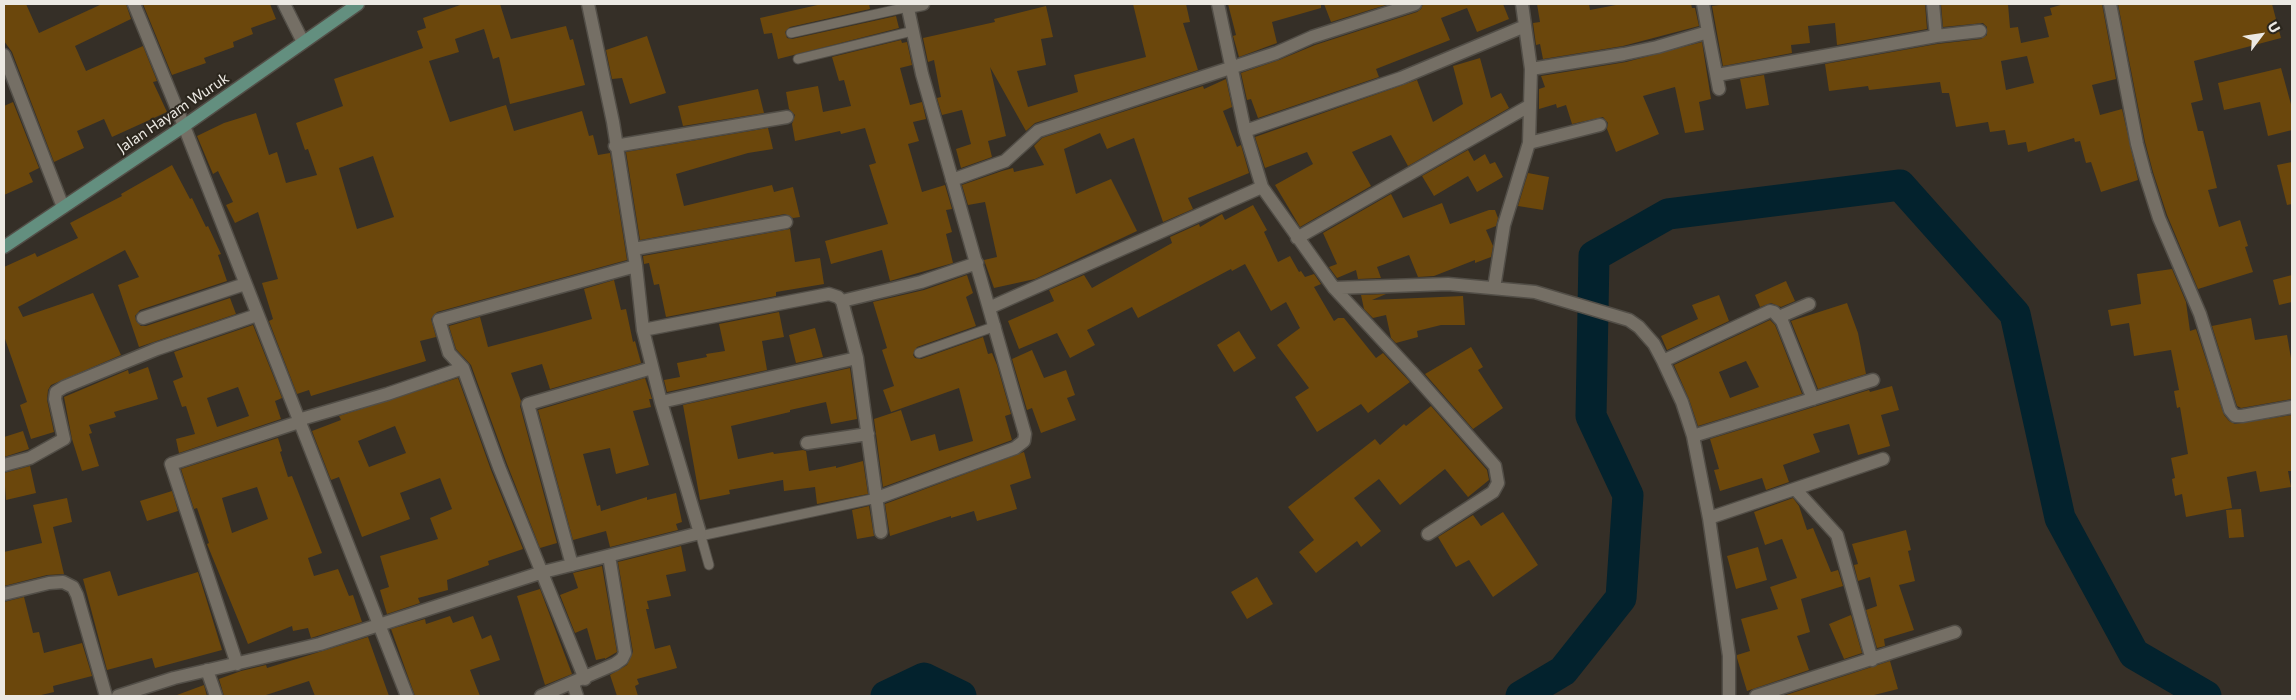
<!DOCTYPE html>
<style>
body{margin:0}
#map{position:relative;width:2296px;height:700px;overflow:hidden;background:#352f27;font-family:Commissioner,sans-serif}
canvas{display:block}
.frame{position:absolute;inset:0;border:5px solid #ece9e3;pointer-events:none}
.north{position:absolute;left:2236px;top:10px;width:50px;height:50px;-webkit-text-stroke:4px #2b261d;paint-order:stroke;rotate:59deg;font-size:14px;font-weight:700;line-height:20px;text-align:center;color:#ece9e3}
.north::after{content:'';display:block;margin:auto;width:18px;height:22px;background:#ece9e3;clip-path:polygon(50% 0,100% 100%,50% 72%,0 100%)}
</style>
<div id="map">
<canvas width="2296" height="700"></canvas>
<div class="frame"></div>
<div class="north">U</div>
</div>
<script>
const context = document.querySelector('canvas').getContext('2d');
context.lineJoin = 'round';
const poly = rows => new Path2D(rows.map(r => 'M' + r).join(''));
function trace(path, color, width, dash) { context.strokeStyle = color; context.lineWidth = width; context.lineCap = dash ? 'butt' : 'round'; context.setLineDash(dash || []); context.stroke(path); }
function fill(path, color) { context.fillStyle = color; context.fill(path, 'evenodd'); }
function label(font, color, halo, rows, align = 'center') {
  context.font = font + ' Commissioner,sans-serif'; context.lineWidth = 4; context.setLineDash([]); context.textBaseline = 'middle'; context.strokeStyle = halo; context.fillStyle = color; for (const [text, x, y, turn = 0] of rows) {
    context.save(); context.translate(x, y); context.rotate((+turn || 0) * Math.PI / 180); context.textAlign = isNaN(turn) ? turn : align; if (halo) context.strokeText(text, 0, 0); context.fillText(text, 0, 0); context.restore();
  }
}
trace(poly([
 [886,696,924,678,961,696],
 [1521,696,1563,671,1621,598,1628,495,1591,416,1594,256,1668,214,1900,185,2015,314,2060,518,2134,654,2206,696]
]), '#03222d', 31);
fill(poly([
 [4,4,26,4,39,33,102,4,126,4,131,19,75,46,86,71,143,46,157,81,153,82,167,112,112,137,104,119,77,131,84,148,54,162,12,52,4,41],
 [143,4,270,4,276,19,251,28,253,34,233,42,234,47,204,58,206,63,172,75],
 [463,4,500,4,511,39,566,26,570,40,573,39,585,85,510,104,499,57,493,59,484,29,455,39,459,52,429,61,450,122,506,105,514,131,582,111,589,136,593,135,598,155,610,153,627,260,437,312,431,319,436,337,420,341,426,361,311,396,309,390,297,394,269,321,273,319,262,283,278,279,258,212,235,223,226,205,233,202,218,171,213,174,197,136,224,123,256,113,269,155,277,152,286,183,317,175,308,149,305,150,296,123,343,106,334,79,423,48,417,31,426,28,423,18],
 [373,156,394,217,357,229,339,168],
 [822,4,869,4,870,9,790,27,785,32,787,38,792,39,896,16,899,28,778,59,772,33,764,34,760,18],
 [1133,4,1186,4,1190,22,1183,23,1198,70,1035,123,1026,131,990,67,1006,136,988,141,992,157,961,168,956,149,971,144,962,110,942,115,937,98,941,97,934,60,928,62,923,38,995,22,994,19,1046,6,1053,37,1041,39,1046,65,1017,71,1028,107,1078,92,1074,75,1146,57],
 [1228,4,1321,4,1321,8,1272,22,1277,43,1239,57,1233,36,1236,35],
 [1324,4,1389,4,1331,22],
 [1423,4,1503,4,1509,19,1477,32,1467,8,1441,18,1450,40,1376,69,1379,77,1258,118,1251,99,1247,100,1241,73,1279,60,1315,45,1417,12,1421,9],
 [1537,4,1589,4,1590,10,1621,4,1691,4,1692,8,1695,8,1699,26,1623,46,1543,59,1540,44,1536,45,1533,23,1540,22],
 [1727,4,1925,4,1927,29,1837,45,1835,23,1808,26,1810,43,1791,45,1792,53,1723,66,1712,6],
 [1941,4,2008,4,2010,28,2018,27,2021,43,2049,37,2044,17,2052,15,2050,8,2064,4,2102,4,2116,79,2092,85,2100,115,2122,109,2138,180,2101,192,2091,162,2086,163,2080,141,2075,142,2074,138,2028,152,2026,142,2008,145,2005,130,1990,132,1988,122,1956,127,1949,93,1942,93,1940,82,1869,90,1868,86,1829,91,1825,64,1937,44,1981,39,1987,35,1987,27,1983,23,1943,27],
 [2027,56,2034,83,2006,90,2001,61],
 [2118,4,2272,4,2281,38,2194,61,2203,100,2191,103,2198,131,2203,131,2217,188,2208,190,2219,227,2240,220,2248,246,2245,247,2253,272,2198,289,2167,215,2153,172,2145,142],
 [647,36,666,93,630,104,622,78,612,79,606,50],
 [901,40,902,43,907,42,912,65,900,68,910,105,922,102,926,119,913,122,919,141,908,144,922,192,945,185,952,209,946,210,952,232,946,234,953,263,890,281,882,250,831,264,825,241,888,224,869,165,876,163,865,128,841,134,840,131,795,141,792,124,795,115,789,109,786,92,818,86,823,112,851,106,844,80,839,81,832,57],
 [1702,42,1711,99,1699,102,1704,130,1685,133,1675,87,1643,96,1659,134,1616,152,1607,129,1608,123,1603,117,1572,124,1566,105,1557,108,1556,104,1539,109,1539,89,1545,87,1541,76,1626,62],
 [1480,58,1491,98,1501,93,1509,108,1408,166,1391,135,1352,152,1371,186,1300,227,1275,185,1313,164,1307,152,1265,168,1255,137,1417,80,1433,122,1463,104,1453,66],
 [2281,68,2292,108,2292,130,2268,136,2260,102,2224,110,2218,83],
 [1764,75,1769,105,1746,109,1740,79],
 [1226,79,1232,107,1223,111,1237,147,1241,145,1249,173,1188,198,1193,209,1163,222,1134,138,1107,149,1100,133,1064,149,1076,194,1111,179,1137,231,1035,279,994,288,984,260,997,257,985,202,968,205,962,185,1002,171,1013,168,1014,172,1044,165,1034,146,1042,138,1203,86,1204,89],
 [758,89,764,113,683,126,678,106],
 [13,102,39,168,29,173,33,182,4,195,4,106],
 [768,128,773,149,748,153,676,174,684,206,772,185,774,192,793,187,800,217,793,218,785,214,640,240,626,152],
 [1468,150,1474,161,1485,154,1490,164,1495,162,1503,177,1477,192,1468,176,1434,196,1422,176],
 [2292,162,2292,204,2287,205,2277,165],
 [172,165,190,199,192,198,206,227,208,226,221,254,218,255,227,281,140,310,135,316,136,321,141,326,146,326,230,298,236,314,139,347,118,285,139,277,125,250,18,307,23,317,93,293,121,355,51,385,48,390,47,400,54,432,31,439,20,405,27,402,4,336,4,267,35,253,37,257,78,238,70,223,122,196,121,194],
 [1528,173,1549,177,1543,210,1518,206],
 [1391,194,1403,218,1442,203,1450,224,1489,210,1495,210,1498,218,1496,226,1486,230,1493,246,1491,257,1475,263,1475,260,1434,276,1418,277,1409,255,1377,267,1381,278,1358,279,1356,270,1337,278,1329,267,1337,264,1323,233],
 [1253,205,1267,230,1264,232,1278,262,1290,256,1299,272,1301,271,1305,277,1314,274,1321,284,1314,287,1334,321,1338,318,1344,318,1376,358,1383,353,1410,382,1368,413,1361,404,1317,432,1295,397,1309,388,1277,345,1300,328,1286,302,1271,311,1245,264,1232,271,1231,269,1138,318,1132,307,1087,330,1095,345,1070,358,1057,333,1019,349,1008,321,1054,301,1049,290,1084,275,1092,288,1172,243,1170,237,1199,224,1200,227,1222,214,1225,220],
 [790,229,795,262,820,258,824,284,776,292,776,296,666,317,659,284,654,285,649,263,644,264,643,256],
 [2172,269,2186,302,2190,331,2196,329,2224,415,2229,421,2235,424,2292,415,2292,471,2288,471,2291,487,2260,492,2256,471,2227,477,2232,508,2186,517,2182,494,2175,496,2172,479,2175,478,2171,458,2188,454,2180,407,2177,408,2174,391,2179,390,2171,350,2134,356,2129,323,2111,326,2108,310,2141,304,2137,274],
 [967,275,973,293,966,297,976,326,917,347,913,355,915,358,921,359,983,337,988,354,992,353,997,365,1011,414,1005,416,1012,440,883,487,874,419,901,410,911,441,935,434,939,451,973,441,959,388,891,412,883,390,894,386,882,350,887,348,873,302,924,290],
 [2292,275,2292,302,2279,305,2273,280],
 [614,280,621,310,626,309,633,342,635,341,641,363,550,389,542,364,511,373,521,401,520,406,557,543,540,548,507,464,471,365,456,349,449,326,480,317,488,347,545,332,592,319,584,289],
 [1786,281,1795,301,1781,307,1771,303,1760,307,1755,295],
 [1386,294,1372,300,1463,296,1465,325,1441,325,1417,331,1418,337,1396,343,1391,338,1386,315,1373,318,1364,309,1361,295],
 [1719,295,1729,321,1667,350,1661,336,1698,319,1692,305],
 [1847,303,1858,333,1866,374,1818,389,1791,321],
 [779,312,784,337,762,341,767,370,667,392,664,380,680,377,677,363,707,357,706,354,725,351,719,324],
 [2251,318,2255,340,2287,335,2292,364,2292,399,2241,408,2237,406,2212,326],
 [1770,320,1775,325,1802,394,1698,426,1689,399,1674,365],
 [1746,361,1759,387,1730,398,1719,372],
 [253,325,282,398,275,401,281,419,179,453,176,439,195,434,186,406,182,407,173,381,183,377,174,352],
 [238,387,249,416,217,427,207,398],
 [815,328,823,357,796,363,789,335],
 [1239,331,1256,358,1234,372,1217,345],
 [1471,347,1483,367,1478,370,1503,408,1473,429,1425,374],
 [1032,350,1044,378,1066,370,1075,395,1067,398,1076,420,1041,433,1032,408,1027,410,1012,359],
 [148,367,158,399,114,412,116,417,89,425,92,433,89,434,99,466,82,471,72,439,64,397,128,370,129,374],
 [850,368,857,419,831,424,826,402,790,410,790,412,731,426,738,459,773,452,774,454,803,450,806,451,809,471,836,466,836,468,863,461,868,494,817,504,815,487,784,491,783,480,729,490,730,494,700,500,683,405],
 [458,378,491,470,523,549,488,561,489,565,447,580,448,590,418,598,420,603,387,614,380,590,389,587,380,556,438,539,430,518,452,509,440,478,400,493,410,519,362,537,339,477,331,480,312,431,341,420,339,416],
 [395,426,406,453,369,467,358,441],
 [645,378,652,399,649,399,651,407,633,411,649,465,616,474,610,448,583,454,597,506,600,505,601,511,647,497,647,500,676,493,682,522,676,524,678,530,610,547,606,531,573,540,538,410],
 [1892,386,1899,410,1881,415,1890,446,1858,455,1849,424,1813,434,1820,452,1783,465,1789,482,1766,490,1762,478,1720,491,1714,470,1719,469,1710,439,1869,390,1870,392],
 [1431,406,1487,470,1489,480,1468,497,1445,469,1400,505,1379,479,1354,498,1381,531,1361,547,1357,541,1316,573,1299,552,1314,540,1288,507,1375,439,1380,445,1404,424,1406,426],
 [23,431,29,449,4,457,4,437],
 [278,438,282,451,280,452,288,477,292,476,322,553,308,558,314,576,338,569,349,596,353,595,362,622,311,638,308,628,293,631,292,626,248,644,207,544,209,543,197,508,194,509,181,469],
 [257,487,268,519,232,533,222,498],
 [1024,452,1031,478,1010,485,1017,509,977,521,974,511,951,518,951,516,890,536,885,504],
 [30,466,36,493,6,500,4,473],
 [172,491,178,511,147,521,140,501],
 [67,498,72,522,53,527,64,574,47,575,4,586,4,552,42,543,33,505],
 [1793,498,1799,506,1807,530,1813,528,1831,572,1838,570,1843,586,1801,599,1810,632,1797,636,1809,670,1747,691,1737,658,1737,655,1750,651,1741,619,1778,609,1770,587,1797,578,1782,539,1765,545,1754,512],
 [869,506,874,536,857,539,852,510],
 [2241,509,2244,537,2229,538,2226,510],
 [1503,512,1538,565,1493,597,1469,560,1456,567,1438,537,1473,515,1481,526],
 [1906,530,1911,550,1908,551,1915,581,1899,585,1914,630,1884,639,1885,646,1877,648,1866,610,1877,606,1870,577,1858,581,1854,565,1858,564,1852,544],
 [681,546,686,571,666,575,671,596,647,601,649,609,646,609,655,649,670,645,677,668,637,679,639,684,635,686,638,696,617,696,610,675,627,665,633,652,618,562],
 [1758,547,1767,580,1736,589,1727,556],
 [602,566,617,652,605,659,605,658,596,660,587,628,575,633,560,595,578,588,573,573],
 [110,571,118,596,198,572,222,650,155,668,152,658,107,670,83,579],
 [1257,577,1273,604,1247,619,1231,592],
 [540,589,572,674,545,685,517,596],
 [24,597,33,633,39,632,44,653,82,643,92,676,53,686,54,692,37,696,4,696,4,602],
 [1851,615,1862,653,1844,659,1829,624],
 [450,616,453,623,473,616,482,639,491,635,500,660,470,670,480,696,415,696,391,629,425,619,426,624],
 [368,637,389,696,315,696,309,681,263,696,224,696,219,679,241,671,266,665,267,668],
 [1890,661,1898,689,1870,696,1783,696],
 [204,685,207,696,178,696,177,695]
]), '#6b470c');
const service = poly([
 [791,33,908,7],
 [798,59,913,31],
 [919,353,996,326],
 [700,533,709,565],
 [700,536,877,498]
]);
const minor = poly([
 [134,4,184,126,407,696],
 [284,4,303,42],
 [1218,4,1245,131,1262,187,1334,288,1411,371,1495,466,1498,483,1493,492,1428,534],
 [1933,4,1936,36],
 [2110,4,2137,144,2145,174,2159,218,2200,314,2230,410,2235,416,2242,416,2292,407],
 [908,7,923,4],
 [1708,32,1719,89],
 [4,55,63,207],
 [1531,69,1624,54,1657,47,1708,32,1703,4],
 [1717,75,1936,36,1980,31],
 [1245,131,1401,78,1525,26],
 [1529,143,1600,125],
 [615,146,787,117],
 [952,180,1005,161,1038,131,1276,53,1312,37,1415,4],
 [1297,238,1529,106],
 [634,249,786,222],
 [1334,288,1448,284,1535,292,1629,320,1639,327,1654,344,1663,361,1682,402,1693,436,1709,518,1729,656,1729,696],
 [1494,288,1504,225,1529,143,1531,69,1522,4],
 [842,301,857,358,881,532],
 [991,307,1262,187],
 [1779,317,1809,304],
 [143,318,245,284],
 [643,330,829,294,838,297,842,301,921,282,977,263],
 [1663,361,1770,311,1774,312,1782,321,1813,399],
 [661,402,857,358],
 [298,420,387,394,463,368],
 [1693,436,1873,380],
 [807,443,868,434],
 [4,465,30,458,64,439,55,399,56,392,64,387,157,349,257,315],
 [1796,490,1837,535,1872,660],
 [877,498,1015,448,1024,441,1025,434,922,74,907,4],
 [1709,518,1883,459],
 [572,565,528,404,652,368],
 [4,594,49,583,63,582,73,587,77,595,106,696],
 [237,664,171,464,299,422],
 [207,670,216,696],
 [585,679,499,467,463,368,449,353,439,320,636,266],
 [573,684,577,696],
 [118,696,174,678,320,644,543,572,700,533,661,402,643,330,636,266,613,122,588,4],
 [541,696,615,664,622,659,625,653,609,556],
 [1756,696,1955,632]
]);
const secondary = poly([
 [4,247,184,126,358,4]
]);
trace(service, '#524e47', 11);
trace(minor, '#524e47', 15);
trace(secondary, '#524e47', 15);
trace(service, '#756f65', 9);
trace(minor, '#756f65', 12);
trace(secondary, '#638f7f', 12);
label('15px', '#ece9e3', '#2b261d', [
 ["Jalan Hayam Wuruk",173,113,-34]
]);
</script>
